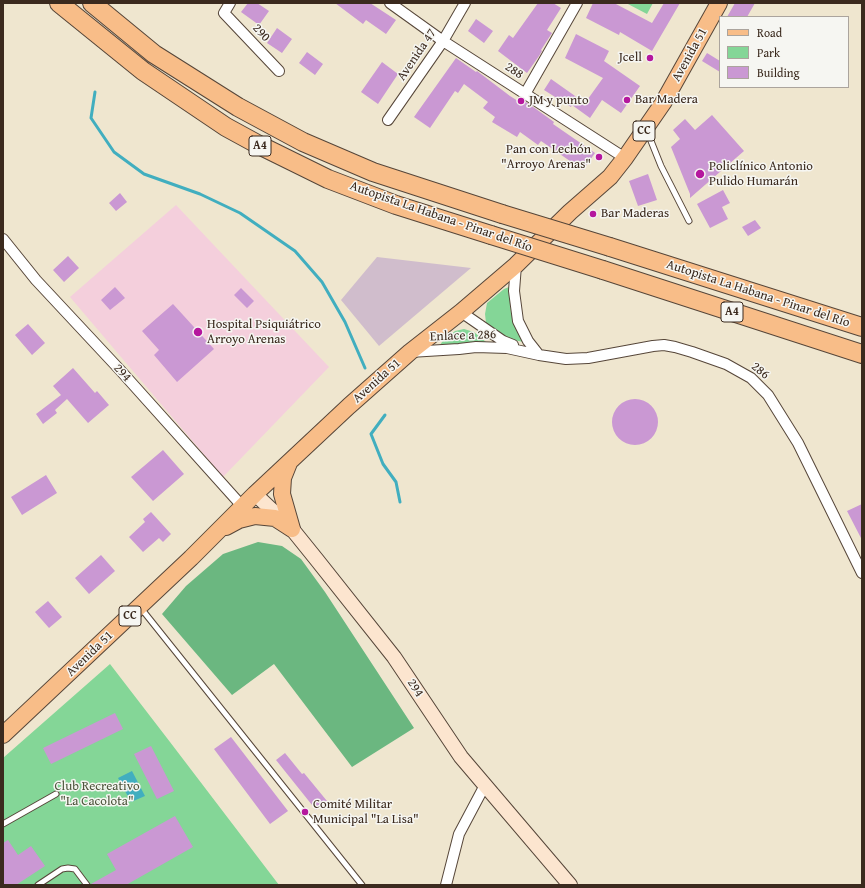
<!DOCTYPE html>
<meta charset="utf-8">
<style>
body{margin:0}
#map{position:relative;width:865px;height:888px;overflow:hidden;background:#efe6cf;font-family:"Gentium Book Plus",serif}
canvas{display:block}
.frame{position:absolute;inset:0;border:4px solid #3b2a1e;pointer-events:none}
.legend{position:absolute;left:719px;top:16px;width:130px;height:72px;box-sizing:border-box;background:#f6f6f2;border:1px solid #aba49d;margin:0;padding:5px 7px;list-style:none;font-size:12px;color:#3b2a1e}
.legend li{display:flex;align-items:center;gap:8px;height:20px}
.legend b{width:20px;border:1px solid #aba49d}
</style>
<div id="map">
<canvas width="865" height="888"></canvas>
<div class="frame"></div>
<ul class="legend">
<li><b style="height:5px;background:#f8bd88"></b>Road</li>
<li><b style="height:11px;background:#84d697"></b>Park</li>
<li><b style="height:11px;background:#ca98d3"></b>Building</li>
</ul>
</div>
<script>
const context = document.querySelector('canvas').getContext('2d');
context.lineJoin = 'round';
function fill(path, color) { context.fillStyle = color; context.fill(path, 'evenodd'); }
const poly = rows => new Path2D(rows.map(r => 'M' + r).join(''));
function trace(path, color, width, dash) { context.strokeStyle = color; context.lineWidth = width; context.lineCap = dash ? 'butt' : 'round'; context.setLineDash(dash || []); context.stroke(path); }
function label(font, color, halo, rows, align = 'center') {
  context.font = font + ' "Gentium Book Plus",serif'; context.lineWidth = 3; context.setLineDash([]); context.textBaseline = 'middle'; context.strokeStyle = halo; context.fillStyle = color; for (const [text, x, y, turn = 0] of rows) {
    context.save(); context.translate(x, y); context.rotate((+turn || 0) * Math.PI / 180); context.textAlign = isNaN(turn) ? turn : align; if (halo) context.strokeText(text, 0, 0); context.fillText(text, 0, 0); context.restore();
  }
}
fill(poly([
 [176,205,329,367,223,477,70,297]
]), '#f4cfdc');
fill(poly([
 [377,257,471,268,379,346,341,300]
]), '#d0bdcc');
fill(poly([
 [626,3,653,3,647,14],
 [509,287,511,313,515,325,524,342,513,340,500,336,486,323,485,314,487,303,504,289],
 [464,329,474,332,486,342,441,348,440,345,442,342,455,331],
 [110,664,170,742,279,885,3,885,3,758]
]), '#84d697');
fill(poly([
 [258,542,282,546,301,559,325,592,414,728,352,767,274,664,232,695,162,614,186,586,223,554]
]), '#6bb780');
fill(poly([
 [132,771,145,796,131,802,118,778]
]), '#41aebf');
trace(poly([
 [95,92,91,118,114,152,144,174,200,194,240,213,295,251,322,282,345,322,365,368],
 [385,415,371,434,383,464,396,482,400,502]
]), '#41aebf', 3);
fill(poly([
 [248,3,257,3,269,11,259,25,241,12],
 [335,3,370,3,396,20,386,34,366,20,363,24],
 [538,3,553,3,561,8,547,30,552,33,541,50,542,51,539,56,527,73,498,51,509,35,513,38],
 [593,3,614,3,652,23,664,3,680,3,652,51,620,32,619,35,586,18],
 [735,3,755,3,747,17,727,17],
 [476,19,493,31,484,43,468,31],
 [277,28,292,39,282,53,267,43],
 [576,34,609,51,604,61,640,86,621,113,602,100,590,118,572,105,571,107,544,90,551,79,585,103,603,78,565,58],
 [307,52,323,64,315,75,299,63],
 [707,53,720,61,720,72,702,61],
 [456,58,476,72,477,71,510,96,518,101,520,98,536,109,554,122,553,124,595,153,583,170,541,141,538,145,520,132,517,137,492,122,495,117,483,108,488,102,464,84,458,93,455,91,430,128,414,117],
 [382,62,398,74,378,104,361,92],
 [712,115,744,151,690,198,690,194,671,147,680,139,673,130,685,119,695,130],
 [648,174,657,200,638,206,629,181],
 [723,190,730,203,722,207,728,219,710,228,697,204],
 [120,193,127,202,116,211,109,203],
 [755,220,761,228,748,236,742,227],
 [68,256,79,268,64,282,53,270],
 [115,287,125,298,110,310,101,300],
 [241,288,254,301,247,308,234,295],
 [173,304,214,349,177,382,154,355,159,350,142,331],
 [28,324,45,343,32,355,15,335],
 [73,368,95,393,97,391,109,405,88,423,67,399,55,410,57,413,43,424,36,414,61,395,53,386],
 '612 422a23 23 0 1 1 46 0a23 23 0 1 1-46 0Z',
 [163,450,184,474,153,501,131,477],
 [46,475,57,493,22,515,11,497],
 [862,504,862,540,847,511],
 [151,512,171,534,163,542,159,538,143,552,129,537,145,522,143,519],
 [101,555,115,571,89,594,75,578],
 [48,601,62,617,49,628,35,612],
 [115,713,123,729,51,764,43,748],
 [231,737,288,811,270,824,214,749],
 [151,746,174,791,157,799,134,754],
 [285,753,302,774,304,773,327,801,316,810,276,760],
 [175,816,193,847,126,885,91,885,91,884,116,870,107,854],
 [8,840,18,855,31,846,45,866,16,885,3,885,3,843]
]), '#ca98d3');
const service = poly([
 [647,131,661,166,689,221],
 [140,607,362,885],
 [3,824,56,794],
 [38,885,62,869,68,868,75,869,87,885]
]);
const minor = poly([
 [230,3,224,13,279,71],
 [390,3,443,41,625,158],
 [525,94,577,3],
 [388,120,443,41,465,3],
 [3,239,36,280,120,370,242,506],
 [516,265,514,291,518,321,528,341,539,355],
 [461,312,503,341,513,345],
 [410,352,459,349,476,347,507,348,539,355,566,359,588,358,653,346,664,345,675,347,692,352,726,364,751,378,768,395,798,443,862,573],
 [446,885,459,834,485,785]
]);
const secondary = poly([
 [255,494,292,529,317,560,394,657,461,757,570,885]
]);
const primary = poly([
 [289,463,283,478,282,494,292,529],
 [226,527,239,520,255,516,275,518,292,529],
 [3,735,191,558,255,494,349,406,410,352,461,312,516,265,570,212,610,177,625,158,663,103,719,3]
]);
const motorway = poly([
 [59,3,143,71,226,127,259,145,328,179,396,205,491,235],
 [92,3,154,54,238,107,303,142,373,172,502,214],
 [610,247,862,327],
 [603,270,862,354]
]);
trace(service, '#564639', 7);
trace(minor, '#564639', 12);
trace(secondary, '#564639', 16);
trace(primary, '#564639', 18);
trace(motorway, '#564639', 20);
trace(service, '#fff', 5);
trace(minor, '#fff', 10);
trace(secondary, '#fce5cf', 14);
trace(primary, '#f8bd88', 16);
trace(motorway, '#f8bd88', 18);
const motorwayBridge = poly([
 [502,214,610,247],
 [491,235,603,270]
]);
trace(motorwayBridge, '#564639', 20, []);
trace(motorwayBridge, '#f8bd88', 18);
for (const [x, y, r, color] of [
 [650,58,4,"#b5179e"],
 [627,100,4,"#b5179e"],
 [521,101,4,"#b5179e"],
 [599,157,4,"#b5179e"],
 [700,174,5,"#b5179e"],
 [593,214,4,"#b5179e"],
 [198,332,5,"#b5179e"],
 [305,812,4,"#b5179e"]
]) { const dot = new Path2D(); dot.arc(x, y, r, 0, 2 * Math.PI); context.fillStyle = color; context.fill(dot); trace(dot, '#f6f6f2', 1.5); }
for (const [x, y, w] of [
 [644,131,22],
 [260,146,22],
 [732,312,22],
 [130,616,22]
]) { const box = new Path2D(); box.roundRect(x - w / 2, y - 10, w, 20, 3); context.fillStyle = '#f6f6f2'; context.fill(box); trace(box, '#3b2a1e', 1); }
label('bold 12px', '#3b2a1e', null, [
 ["CC",644,131],
 ["A4",260,146],
 ["A4",732,312],
 ["CC",130,616]
]);
label('13px', '#3b2a1e', '#f6f6f2', [
 ["290",261,33,47],
 ["Avenida 47",417,55,-56],
 ["Avenida 51",690,55,-61],
 ["288",514,71,33],
 ["Autopista La Habana - Pinar del Río",441,217,19],
 ["Autopista La Habana - Pinar del Río",758,294,18],
 ["Enlace a 286",463,336,-2],
 ["286",760,371,39],
 ["294",122,373,48],
 ["Avenida 51",377,381,-42],
 ["Avenida 51",90,654,-44],
 ["294",415,688,57]
]);
label('13px', '#3b2a1e', '#f6f6f2', [
 ["Jcell",642,58,"right"],
 ["Bar Madera",635,100],
 ["JM y punto",529,101],
 ["Pan con Lechón",591,150,"right"],
 ["\"Arroyo Arenas\"",591,165,"right"],
 ["Policlínico Antonio",709,167],
 ["Pulido Humarán",709,182],
 ["Bar Maderas",601,214],
 ["Hospital Psiquiátrico",207,325],
 ["Arroyo Arenas",207,340],
 ["Comité Militar",313,805],
 ["Municipal \"La Lisa\"",313,820]
], 'left');
label('13px', '#4d553c', '#f6f6f2', [
 ["Club Recreativo",97,787],
 ["\"La Cacolota\"",97,802]
]);
</script>
